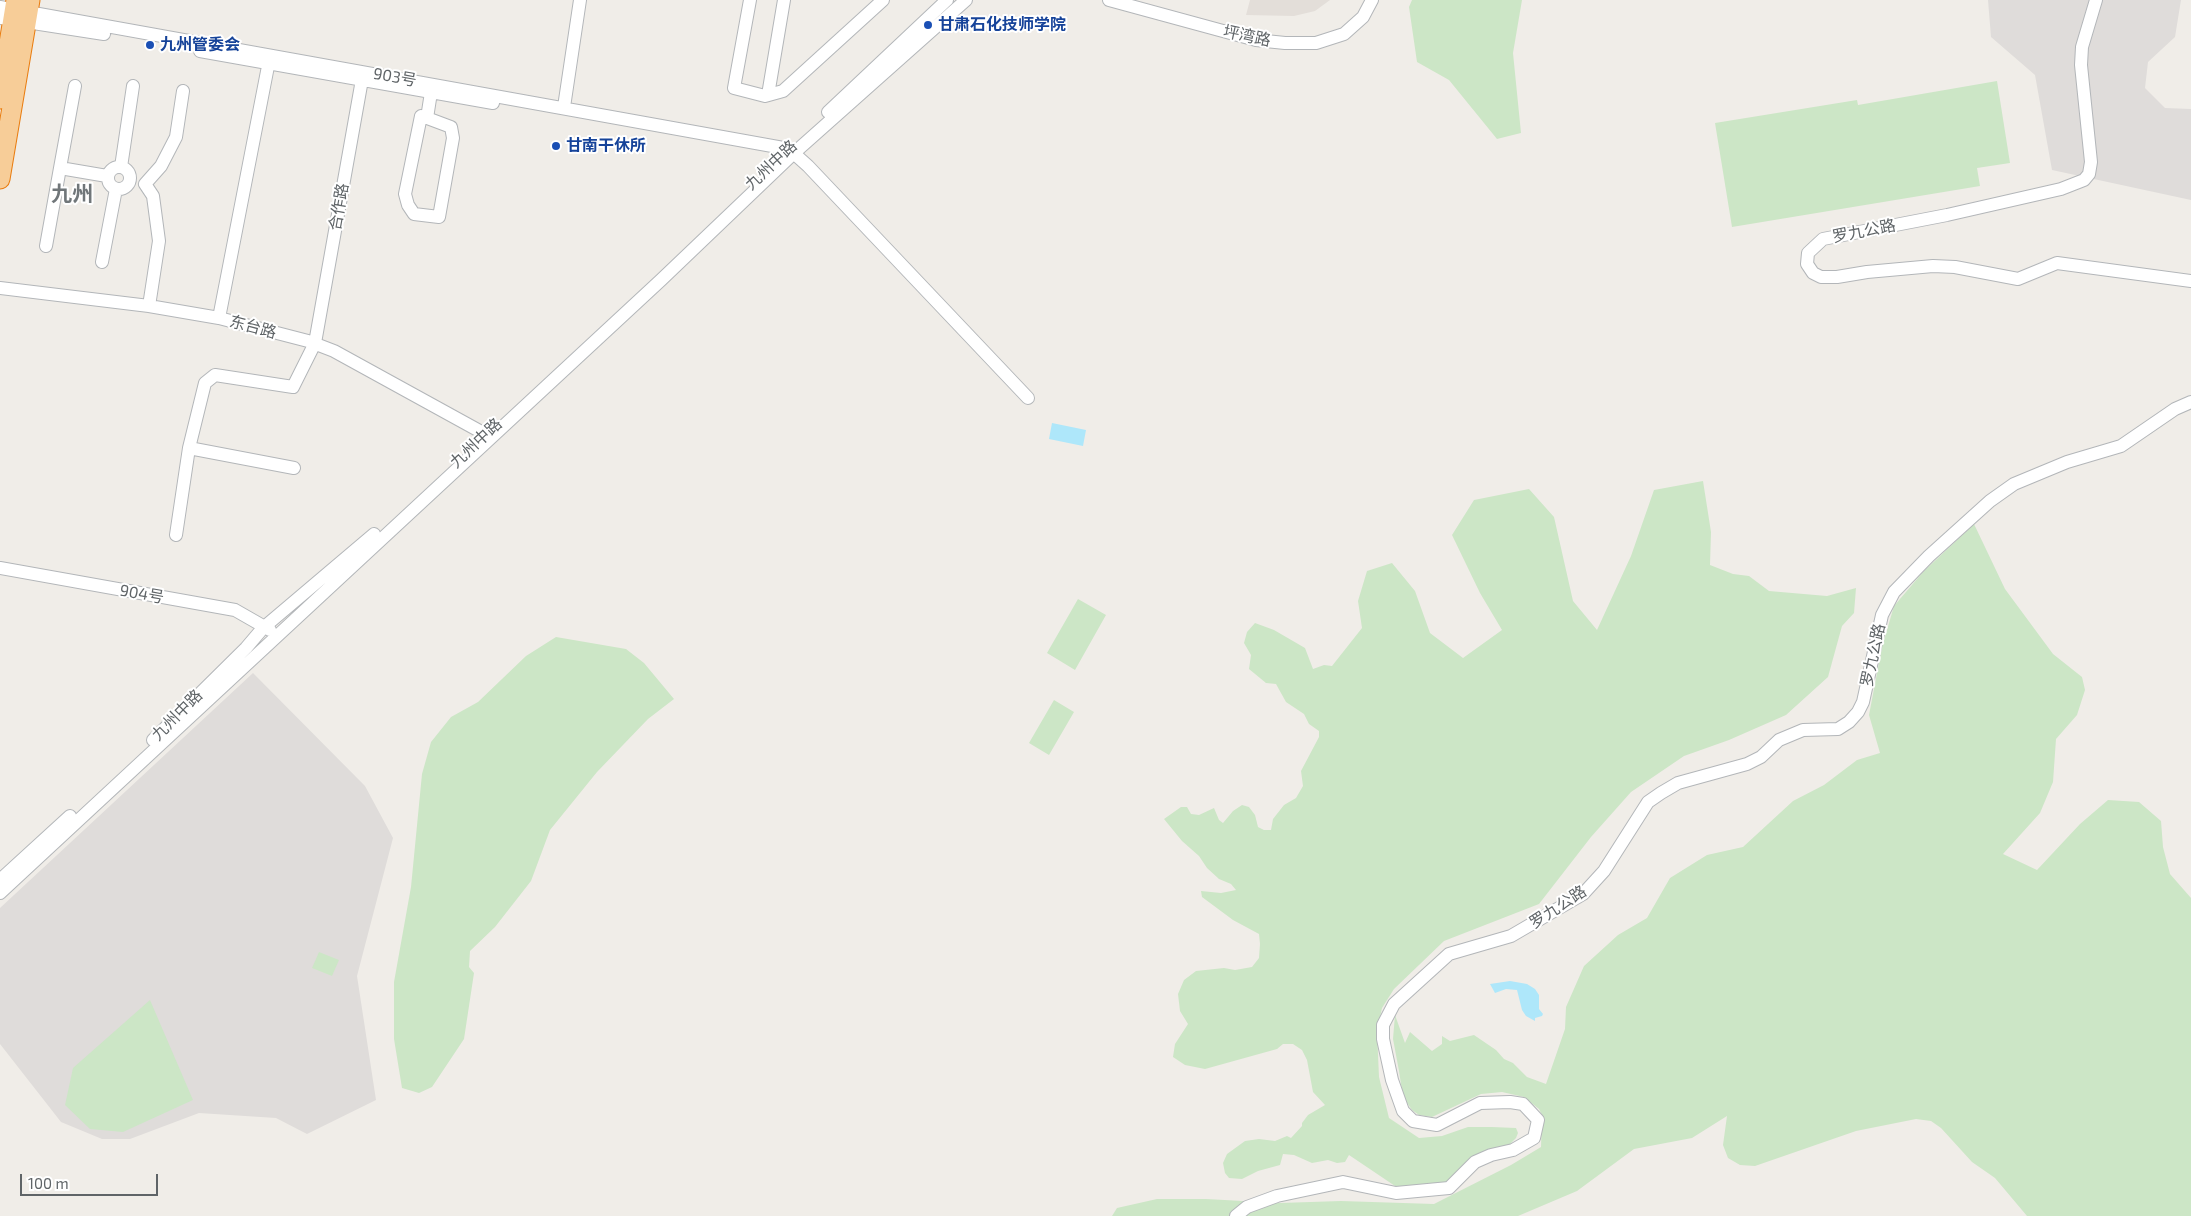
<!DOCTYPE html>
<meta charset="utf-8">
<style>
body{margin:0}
#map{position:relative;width:2191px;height:1216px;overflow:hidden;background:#f0ede8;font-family:"Exo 2",sans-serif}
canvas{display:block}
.scale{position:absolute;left:20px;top:1174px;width:138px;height:22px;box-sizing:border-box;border:2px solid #5f6467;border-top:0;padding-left:6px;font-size:15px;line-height:18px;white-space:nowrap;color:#5f6467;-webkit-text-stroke:4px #fff;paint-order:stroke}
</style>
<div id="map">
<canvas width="2191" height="1216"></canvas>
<div class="scale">100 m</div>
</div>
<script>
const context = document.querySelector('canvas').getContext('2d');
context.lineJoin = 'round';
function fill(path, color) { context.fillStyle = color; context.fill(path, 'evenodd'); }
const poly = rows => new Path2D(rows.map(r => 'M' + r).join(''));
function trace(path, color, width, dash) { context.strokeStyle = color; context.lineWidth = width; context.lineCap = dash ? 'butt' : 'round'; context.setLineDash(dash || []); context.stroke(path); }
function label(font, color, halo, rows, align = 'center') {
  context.font = font + ' "Exo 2","Noto Sans SC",sans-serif'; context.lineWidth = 4; context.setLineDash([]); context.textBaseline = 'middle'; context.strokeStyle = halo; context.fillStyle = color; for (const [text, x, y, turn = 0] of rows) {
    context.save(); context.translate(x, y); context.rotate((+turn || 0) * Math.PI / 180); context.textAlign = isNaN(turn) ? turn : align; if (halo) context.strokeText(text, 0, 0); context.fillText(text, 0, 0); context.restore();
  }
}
fill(poly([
 [1988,0,2181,0,2175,37,2148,62,2145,88,2165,108,2191,109,2191,200,2052,170,2035,75,1991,37],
 [253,673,365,786,393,838,357,976,376,1100,307,1134,276,1118,199,1113,130,1139,102,1139,61,1122,0,1044,0,908]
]), '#dfdcda');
fill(poly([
 [1250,0,1330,0,1315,11,1294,16,1246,15]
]), '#e3ded9');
fill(poly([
 [1412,0,1522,0,1513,53,1521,133,1497,139,1449,80,1417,62,1409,7],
 [1997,81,2010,163,1977,168,1980,186,1732,227,1715,123,1857,100,1858,105],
 [1703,481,1711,532,1710,565,1733,574,1749,576,1769,591,1827,596,1856,588,1854,613,1842,626,1828,677,1786,715,1729,740,1684,756,1631,792,1591,837,1539,904,1444,941,1394,989,1382,1008,1377,1032,1379,1077,1389,1118,1419,1138,1442,1136,1468,1127,1492,1127,1516,1128,1518,1133,1516,1138,1510,1144,1448,1185,1398,1188,1349,1155,1345,1162,1337,1163,1328,1160,1312,1163,1294,1155,1283,1154,1280,1165,1258,1171,1242,1179,1229,1178,1225,1173,1223,1163,1227,1154,1245,1141,1259,1139,1275,1141,1287,1136,1291,1138,1302,1126,1302,1123,1308,1115,1325,1105,1313,1092,1307,1060,1302,1050,1293,1044,1283,1044,1277,1049,1205,1069,1185,1065,1173,1057,1175,1044,1188,1024,1180,1011,1178,994,1184,980,1196,971,1224,968,1235,970,1252,967,1259,958,1260,944,1259,934,1233,920,1202,897,1201,891,1221,893,1236,890,1231,884,1219,879,1207,868,1199,856,1182,841,1164,819,1181,807,1187,807,1191,814,1199,815,1214,808,1219,820,1223,823,1233,811,1242,805,1249,807,1255,815,1258,827,1264,830,1271,830,1273,819,1284,805,1296,798,1303,786,1301,771,1319,737,1319,731,1309,724,1304,714,1286,702,1276,684,1266,683,1249,669,1251,655,1244,643,1247,632,1255,623,1274,630,1305,648,1313,669,1324,665,1332,666,1362,628,1358,601,1367,571,1392,563,1415,591,1430,633,1463,658,1502,630,1480,593,1452,535,1474,500,1529,489,1554,517,1573,601,1597,630,1631,556,1654,490],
 [1974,524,2005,589,2053,654,2082,677,2085,690,2077,715,2056,739,2053,782,2040,813,2003,854,2037,870,2080,824,2108,800,2139,802,2161,821,2163,847,2170,874,2191,898,2191,1216,2027,1216,1995,1178,1972,1162,1941,1128,1931,1121,1916,1119,1856,1131,1755,1166,1740,1165,1728,1158,1723,1145,1727,1116,1692,1138,1634,1149,1577,1191,1518,1216,1112,1216,1117,1208,1157,1199,1206,1199,1280,1203,1341,1201,1434,1204,1511,1165,1541,1147,1542,1115,1539,1109,1524,1097,1502,1092,1481,1094,1432,1117,1419,1115,1412,1110,1403,1097,1399,1071,1393,1039,1395,1015,1405,1043,1410,1032,1432,1051,1442,1044,1442,1036,1450,1041,1474,1035,1496,1050,1504,1059,1513,1063,1527,1077,1546,1084,1565,1029,1566,1007,1584,966,1618,935,1647,918,1670,878,1707,855,1743,847,1793,801,1824,785,1857,760,1880,753,1869,715,1882,647,1894,606,1923,572],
 [1078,599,1106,615,1075,670,1047,653],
 [556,637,626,649,644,663,674,699,648,719,597,772,550,830,531,881,495,927,470,951,469,967,474,973,464,1039,432,1087,419,1093,402,1088,394,1039,394,982,411,887,422,774,431,742,451,717,478,702,526,656],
 [1054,700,1074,712,1049,755,1029,743],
 [319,952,339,960,332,976,312,968],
 [150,1000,193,1100,123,1132,90,1129,65,1105,73,1068]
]), '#cce6c6');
fill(poly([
 [1052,423,1086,430,1083,446,1049,439],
 [1510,981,1527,984,1535,989,1539,995,1539,1009,1543,1014,1542,1016,1535,1018,1535,1021,1526,1016,1522,1010,1517,990,1506,989,1495,993,1490,984]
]), '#aee7fa');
const minor = poly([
 [750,0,734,88,765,96,783,91,883,0],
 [1109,0,1256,40,1285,43,1316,43,1344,34,1363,17,1372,0],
 [2096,0,2082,47,2081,65,2091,162,2089,174,2084,180,2061,189,1947,215,1823,239,1808,253,1807,264,1813,273,1821,277,1837,277,1867,272,1933,266,1955,267,2018,279,2057,263,2191,281],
 [0,7,789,149],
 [0,18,104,34],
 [200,51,493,103],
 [768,95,784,0],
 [564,107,580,0],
 [828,112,947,0],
 [427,118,421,116,405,194,408,205,414,214,439,217,453,138,451,127,427,118,432,86],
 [789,149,808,166,1028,398],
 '108 178a11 11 0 1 1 22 0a11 11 0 1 1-22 0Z',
 [121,167,133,86],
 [60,168,75,86],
 [46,246,60,168,107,176],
 [102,262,116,189],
 [0,288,149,306,219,318,308,341,334,351,485,434],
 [149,306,159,241,153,196,145,184,161,166,176,137,183,91],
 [219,318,270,56],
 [189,448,294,468],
 [176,535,189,448,205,383,215,375,293,387,315,343,363,74],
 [0,568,235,610,270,630],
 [153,740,246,648,263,628,374,534],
 [0,880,70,816],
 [0,893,661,280,794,153,966,0],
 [1236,1216,1247,1207,1277,1196,1343,1182,1396,1193,1449,1188,1475,1162,1491,1155,1513,1150,1534,1138,1538,1120,1523,1104,1510,1102,1480,1103,1437,1125,1413,1121,1403,1111,1392,1080,1383,1039,1383,1025,1394,1004,1449,954,1511,936,1583,894,1604,871,1648,802,1661,793,1678,783,1747,764,1761,757,1779,740,1803,730,1838,729,1849,722,1858,712,1863,702,1882,615,1894,592,1929,556,1990,501,2014,484,2067,462,2121,446,2175,409,2191,402]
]);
const highway = poly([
 [0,99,16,0],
 [0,179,30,0]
]);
trace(minor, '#b3b6b9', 14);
trace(highway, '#e97c0f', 21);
trace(minor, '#fff', 12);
trace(highway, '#f7cd98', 19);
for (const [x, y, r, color] of [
 [928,25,5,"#1a4fb4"],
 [150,45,5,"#1a4fb4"],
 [556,146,5,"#1a4fb4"]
]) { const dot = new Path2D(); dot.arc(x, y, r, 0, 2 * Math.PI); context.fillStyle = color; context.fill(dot); trace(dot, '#fff', 2); }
label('bold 16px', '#164399', '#fff', [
 ["甘肃石化技师学院",938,25],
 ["九州管委会",160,45],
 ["甘南干休所",566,146]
], 'left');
label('16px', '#5f6467', '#fff', [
 ["坪湾路",1247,36,12],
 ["903号",395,77,10],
 ["九州中路",771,165,-43],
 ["合作路",339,207,-80],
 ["罗九公路",1864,231,-11],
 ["东台路",253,327,15],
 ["九州中路",476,443,-43],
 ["904号",142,594,10],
 ["罗九公路",1873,655,-78],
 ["九州中路",177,715,-45],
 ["罗九公路",1558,907,-33]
]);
label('bold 21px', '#707679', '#fff', [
 ["九州",72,194]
]);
</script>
